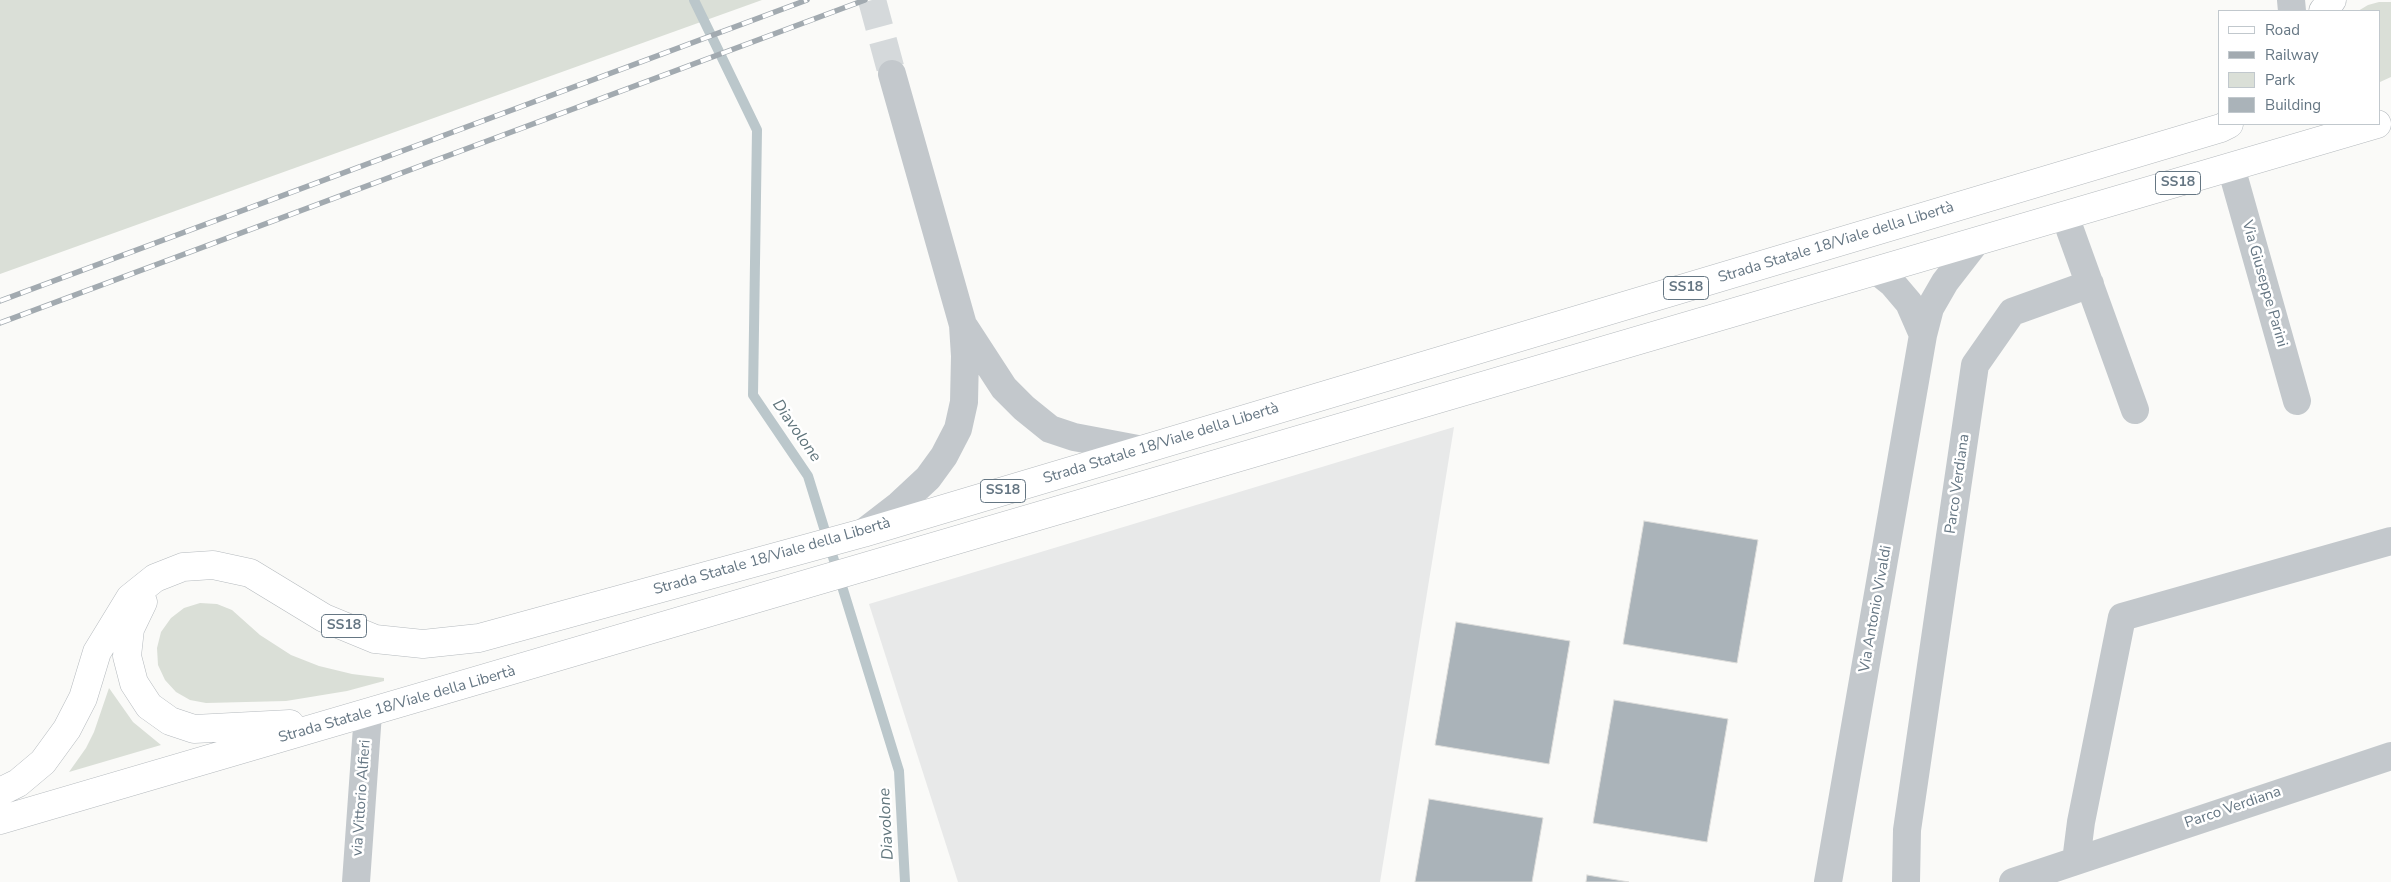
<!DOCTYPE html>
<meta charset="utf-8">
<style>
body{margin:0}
#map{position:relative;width:2391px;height:882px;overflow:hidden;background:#fafaf8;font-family:"Nunito Sans",sans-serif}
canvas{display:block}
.legend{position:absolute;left:2218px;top:10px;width:162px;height:115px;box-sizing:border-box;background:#fff;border:1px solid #c1c8cd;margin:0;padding:6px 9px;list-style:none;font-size:15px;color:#657683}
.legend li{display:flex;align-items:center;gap:10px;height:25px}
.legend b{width:25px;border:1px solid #c1c8cd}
</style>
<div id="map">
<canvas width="2391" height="882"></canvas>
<ul class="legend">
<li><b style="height:6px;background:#fff"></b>Road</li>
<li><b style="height:6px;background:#a2aab0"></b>Railway</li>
<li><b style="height:14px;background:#dadfd7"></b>Park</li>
<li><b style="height:14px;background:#aab3b9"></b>Building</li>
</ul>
</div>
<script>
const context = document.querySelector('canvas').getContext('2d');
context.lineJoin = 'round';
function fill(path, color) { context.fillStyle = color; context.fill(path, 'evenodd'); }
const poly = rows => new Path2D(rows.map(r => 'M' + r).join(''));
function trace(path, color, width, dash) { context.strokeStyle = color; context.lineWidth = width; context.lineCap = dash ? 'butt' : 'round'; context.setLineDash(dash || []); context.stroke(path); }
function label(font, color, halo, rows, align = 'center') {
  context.font = font + ' "Nunito Sans",sans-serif'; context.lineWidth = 5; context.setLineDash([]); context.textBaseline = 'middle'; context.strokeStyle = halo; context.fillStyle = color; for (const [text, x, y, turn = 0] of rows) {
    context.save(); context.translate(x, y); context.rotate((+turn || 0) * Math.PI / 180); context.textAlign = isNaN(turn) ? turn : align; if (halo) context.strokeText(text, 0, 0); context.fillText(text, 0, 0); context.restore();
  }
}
fill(poly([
 [1454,427,1380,882,958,882,869,604]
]), '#e8e9e9');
fill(poly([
 [0,0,762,0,0,274],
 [2379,2,2391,2,2391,77,2380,82,2380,11,2358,11,2368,5],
 [200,603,217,604,232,610,260,635,291,655,319,666,352,674,384,678,384,681,347,691,286,701,206,703,190,700,176,692,165,680,158,665,157,648,161,632,171,618,184,608],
 [109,688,133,722,161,745,69,772,86,748,94,732]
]), '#dadfd7');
trace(poly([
 [694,0,757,130,753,395,808,476,899,771,905,882]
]), '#bbc7cb', 10);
const building = poly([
 [1644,521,1758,540,1737,663,1623,644,1644,521],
 [1456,622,1570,641,1549,764,1435,745,1456,622],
 [1614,700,1728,719,1707,842,1593,823,1614,700],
 [1429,799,1543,818,1532,882,1415,882,1429,799],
 [1587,875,1629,882,1586,882,1587,875]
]);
fill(building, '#aab3b9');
trace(building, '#dcdcda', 1);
trace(poly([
 [872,0,892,74]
]), '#d5d9db', 28, [28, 14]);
const major = poly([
 [2323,11,2332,0],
 [143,602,130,629,127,656,134,683,149,706,170,721,194,729,290,724],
 [0,792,18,783,43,762,67,729,83,698,97,652,130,598,155,578,183,567,213,565,250,573,324,618,375,639,423,644,479,638,863,533,2221,128,2229,124],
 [0,820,2377,124]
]);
trace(major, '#b5babe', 29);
trace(poly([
 [2291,0,2292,11],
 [2231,167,2297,401],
 [2065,216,2135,410],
 [1877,271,1892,283,1909,303,1923,335],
 [965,328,1004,388,1024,408,1050,429,1074,437,1143,450],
 [864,532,899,505,928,478,944,456,958,429,964,402,965,356,963,325,892,74],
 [2076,861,2081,822,2122,617,2391,541],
 [356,882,368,713],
 [1828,882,1923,335,1930,308,1945,282,1976,242],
 [1906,882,1907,830,1975,365,2012,312,2090,284],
 [2013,882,2391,756]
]), '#c3c8cc', 28);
trace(major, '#fff', 28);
const rail = poly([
 [0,301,807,0],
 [0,323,865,0]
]);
trace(rail, '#a2aab0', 5.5);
trace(rail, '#fff', 4, [11]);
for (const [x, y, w] of [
 [2178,183,45],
 [1686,288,45],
 [1003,491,45],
 [344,626,45]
]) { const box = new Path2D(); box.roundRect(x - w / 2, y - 11.5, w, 23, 4); context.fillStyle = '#fff'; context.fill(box); trace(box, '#657683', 1); }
label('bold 14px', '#657683', null, [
 ["SS18",2178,183],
 ["SS18",1686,288],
 ["SS18",1003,491],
 ["SS18",344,626]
]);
label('15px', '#657683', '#fff', [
 ["Strada Statale 18/Viale della Libertà",1836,243,-17],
 ["Via Giuseppe Parini",2264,284,74],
 ["Strada Statale 18/Viale della Libertà",1161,444,-17],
 ["Parco Verdiana",1958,484,-82],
 ["Strada Statale 18/Viale della Libertà",772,557,-16],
 ["Via Antonio Vivaldi",1876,609,-80],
 ["Strada Statale 18/Viale della Libertà",397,705,-16],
 ["via Vittorio Alfieri",362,798,-86],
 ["Parco Verdiana",2233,808,-19]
]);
label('italic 16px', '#60757c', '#fff', [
 ["Diavolone",796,431,55],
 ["Diavolone",887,824,-93]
]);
</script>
